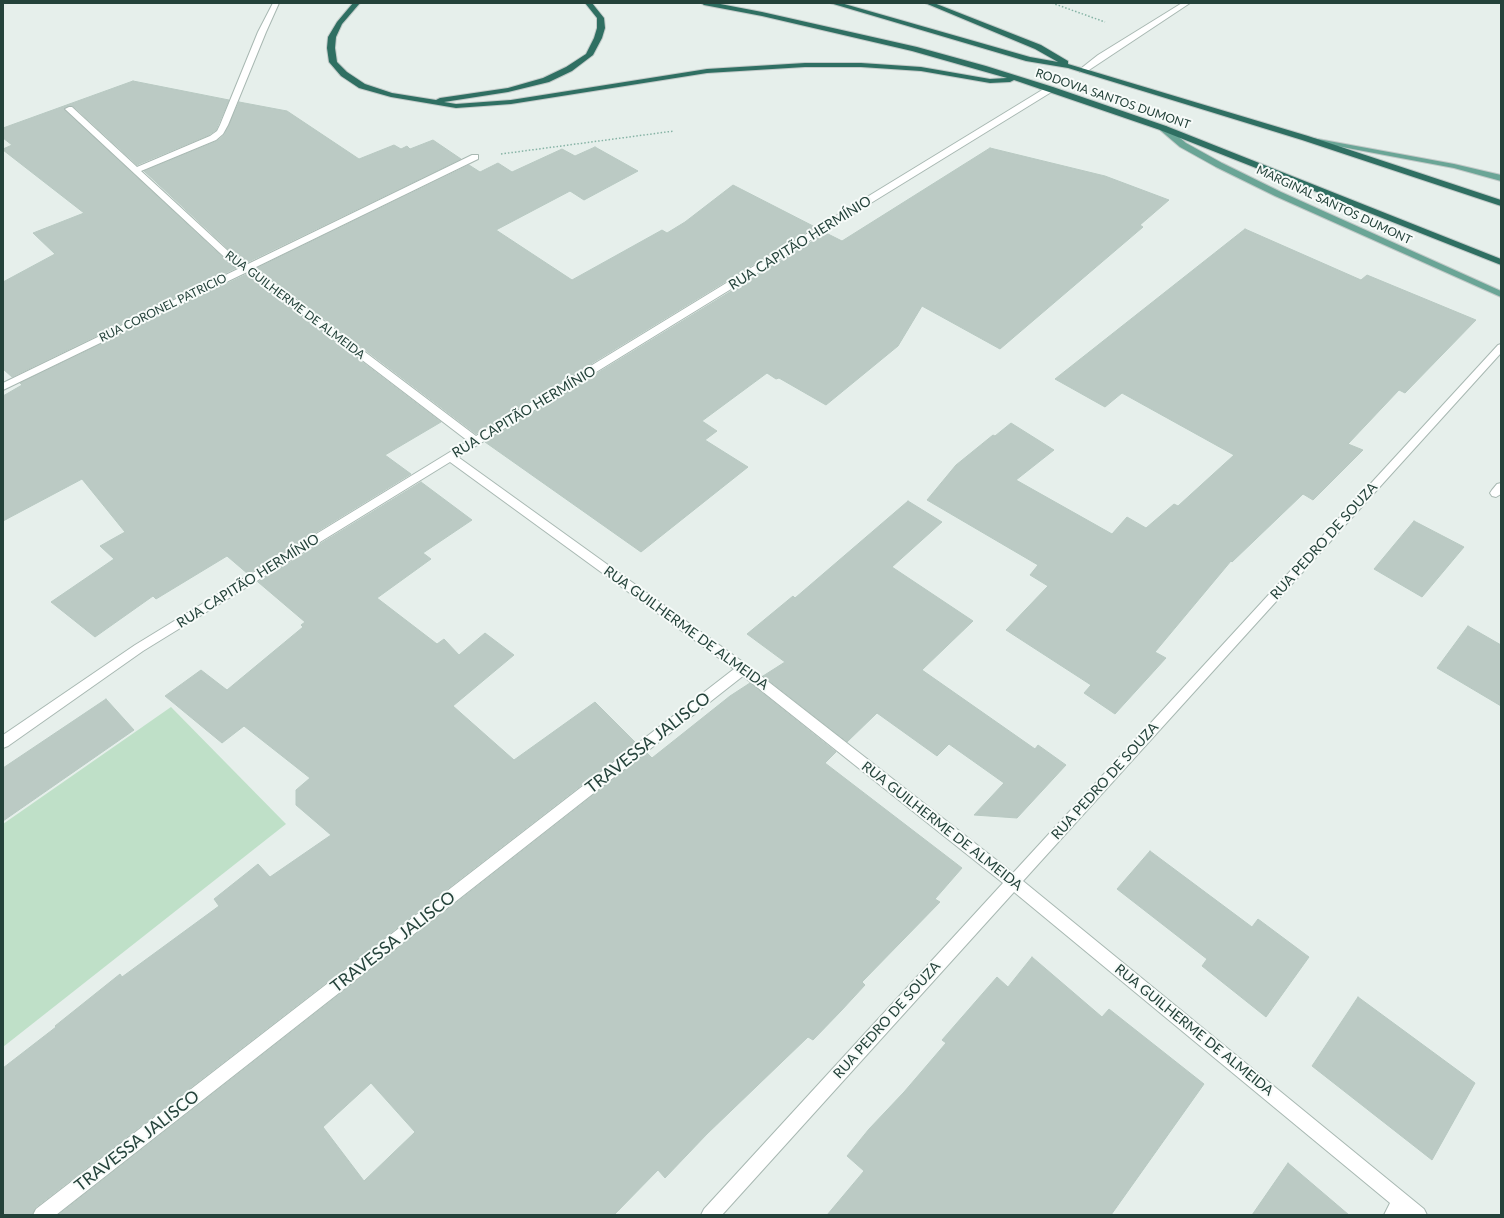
<!DOCTYPE html>
<meta charset="utf-8">
<style>
body{margin:0}
#map{position:relative;width:1504px;height:1218px;overflow:hidden;background:#e6efeb;font-family:Lato,sans-serif}
canvas{display:block}
.frame{position:absolute;inset:0;border:4px solid #24423a;pointer-events:none}
</style>
<div id="map">
<canvas width="1504" height="1218"></canvas>
<div class="frame"></div>
</div>
<script>
const context = document.querySelector('canvas').getContext('2d');
context.lineJoin = 'round';
function fill(path, color) { context.fillStyle = color; context.fill(path, 'evenodd'); }
const poly = rows => new Path2D(rows.map(r => 'M' + r).join(''));
function trace(path, color, width, dash) { context.strokeStyle = color; context.lineWidth = width; context.lineCap = dash ? 'butt' : 'round'; context.setLineDash(dash || []); context.stroke(path); }
function label(font, color, halo, rows, align = 'center') {
  context.font = font + ' Lato,sans-serif'; context.lineWidth = 4; context.setLineDash([]); context.textBaseline = 'middle'; context.strokeStyle = halo; context.fillStyle = color; for (const [text, x, y, turn = 0] of rows) {
    context.save(); context.translate(x, y); context.rotate((+turn || 0) * Math.PI / 180); context.textAlign = isNaN(turn) ? turn : align; if (halo) context.strokeText(text, 0, 0); context.fillText(text, 0, 0); context.restore();
  }
}
fill(poly([
 [171,707,286,824,3,1047,3,824]
]), '#bfe0c8');
const building = poly([
 [133,81,229,100,216,130,209,135,137,165,73,106,68,106,64,109,233,267,236,268,12,377,3,369,3,282,55,254,33,233,84,213,3,150,3,149,12,145,3,138,3,128,133,81],
 [239,102,287,111,359,159,394,145,401,149,407,146,410,149,433,140,461,159,248,262,241,261,144,171,217,141,224,135,239,102],
 [595,147,638,171,584,200,570,191,496,230,572,280,662,230,667,233,685,222,733,185,815,227,476,434,257,268,469,165,480,172,498,163,512,172,562,149,575,156,595,147],
 [990,148,1105,176,1169,200,1140,225,1143,227,1000,349,922,306,898,346,826,405,779,378,776,379,767,373,702,421,717,431,705,440,748,467,641,552,485,442,826,233,842,241,990,148],
 [1245,229,1361,280,1367,275,1476,320,1405,393,1399,390,1348,444,1363,450,1313,500,1303,494,1232,562,1231,561,1155,652,1166,658,1115,714,1084,693,1091,685,1006,630,1048,586,1030,575,1038,565,927,500,956,465,993,435,995,436,1011,423,1054,450,1016,480,1112,534,1127,517,1146,528,1174,504,1178,506,1234,455,1122,393,1105,407,1055,379,1245,229],
 [247,274,441,422,385,455,411,474,248,574,227,556,156,599,153,596,95,637,51,602,114,559,100,546,125,532,82,479,3,521,3,396,22,385,20,383,247,274],
 [421,482,472,520,423,553,431,559,377,598,437,644,444,639,459,655,485,633,514,655,453,706,514,760,595,702,636,743,35,1208,32,1215,3,1215,3,1068,56,1027,55,1026,120,974,122,977,219,906,214,899,258,864,270,877,331,835,296,805,296,790,310,778,244,726,222,743,165,696,201,670,227,690,303,627,301,625,305,622,258,582,421,482],
 [908,501,942,522,892,567,973,621,922,670,1035,749,1038,745,1066,765,1017,818,974,815,1004,783,949,744,937,756,877,713,847,742,763,676,785,662,747,634,793,596,795,598,908,501],
 [1414,521,1464,547,1422,597,1374,569,1414,521],
 [1468,626,1501,645,1501,706,1437,668,1468,626],
 [750,683,836,752,825,763,962,868,935,899,940,902,862,982,865,985,841,1011,813,1040,808,1037,707,1134,665,1178,658,1170,614,1215,58,1215,647,753,652,758,730,696,750,683],
 [371,1083,415,1132,364,1181,323,1127,371,1083],
 [106,699,134,730,3,821,3,768,106,699],
 [1150,851,1252,927,1258,919,1309,957,1266,1017,1202,966,1207,959,1117,889,1150,851],
 [1032,957,1102,1017,1109,1009,1204,1084,1111,1215,827,1215,864,1171,847,1156,869,1129,904,1092,946,1043,942,1040,997,977,1008,987,1032,957],
 [1358,997,1475,1083,1432,1160,1312,1066,1358,997],
 [1288,1163,1349,1215,1252,1215,1288,1163]
]);
fill(building, '#bbcac4');
trace(building, '#b8c9c2', 1);
const minor = poly([
 [273,3,279,3,266,32,228,125,223,134,216,140,141,171,240,262,248,264,472,155,478,155,478,159,254,268,476,436,1047,87,1053,87,1053,91,458,457,747,665,1013,873,1498,345,1501,344,1501,353,1023,881,1424,1209,1427,1215,1403,1214,1384,1215,1390,1203,1014,892,722,1215,701,1215,704,1209,1003,883,743,676,56,1215,33,1215,36,1209,734,669,450,462,143,651,8,746,3,748,3,735,135,645,468,441,247,272,3,390,3,383,240,268,234,266,65,109,69,107,72,107,137,167,210,136,217,131,220,125,258,32,273,3],
 [1182,3,1190,3,1086,72,1080,72,1079,70,1098,55,1182,3],
 [1501,483,1501,494,1496,497,1492,496,1490,493,1492,490,1497,484,1501,483]
]);
const major = poly([
 [1160,126,1166,126,1186,143,1222,163,1281,192,1501,291,1501,297,1275,196,1216,167,1180,147,1160,130,1160,126],
 [1307,137,1454,164,1501,175,1501,181,1454,168,1310,141,1307,141,1307,137]
]);
const highway = poly([
 [353,3,360,3,342,24,336,37,335,48,337,62,347,72,365,84,392,93,436,100,440,98,508,88,543,78,566,67,586,54,594,38,597,28,597,18,585,3,592,3,604,18,605,28,602,38,593,55,572,71,549,82,508,92,444,102,456,104,511,100,707,69,805,63,861,63,921,67,990,79,1007,78,912,51,762,16,704,5,701,3,715,3,762,12,917,47,986,66,1053,87,1166,126,1501,259,1501,265,1160,130,1014,80,1010,82,990,83,921,71,861,67,805,67,707,73,511,104,456,108,391,97,359,88,341,76,329,62,327,48,328,37,337,22,353,3],
 [830,3,841,3,1030,57,1058,62,1035,49,925,3,934,3,1041,45,1068,61,1068,64,1308,136,1501,200,1501,206,1302,140,1068,68,1026,61,830,3]
]);
trace(minor, '#a8b8b2', 2);
trace(major, '#c2cac8', 2);
trace(highway, '#c2cac8', 2);
trace(poly([
 [1052,3,1105,22],
 [501,154,674,131]
]), '#86b3a5', 1.5, [1.5, 2]);
fill(minor, '#fff');
fill(major, '#6aa596');
fill(highway, '#2f6f62');
label('12px', '#24423a', '#f7fbf9', [
 ["RODOVIA SANTOS DUMONT",1113,99,19],
 ["MARGINAL SANTOS DUMONT",1334,205,25],
 ["RUA GUILHERME DE ALMEIDA",295,305,37],
 ["RUA CORONEL PATRICIO",163,308,-26]
]);
label('14px', '#24423a', '#f7fbf9', [
 ["RUA CAPITÃO HERMÍNIO",800,243,-32],
 ["RUA CAPITÃO HERMÍNIO",524,412,-31],
 ["RUA PEDRO DE SOUZA",1324,541,-48],
 ["RUA CAPITÃO HERMÍNIO",248,581,-32],
 ["RUA GUILHERME DE ALMEIDA",686,628,36],
 ["RUA PEDRO DE SOUZA",1105,781,-48],
 ["RUA GUILHERME DE ALMEIDA",942,826,38],
 ["RUA PEDRO DE SOUZA",887,1020,-48],
 ["RUA GUILHERME DE ALMEIDA",1194,1030,39]
]);
label('17px', '#24423a', '#f7fbf9', [
 ["TRAVESSA JALISCO",648,743,-38],
 ["TRAVESSA JALISCO",393,942,-38],
 ["TRAVESSA JALISCO",137,1141,-38]
]);
</script>
